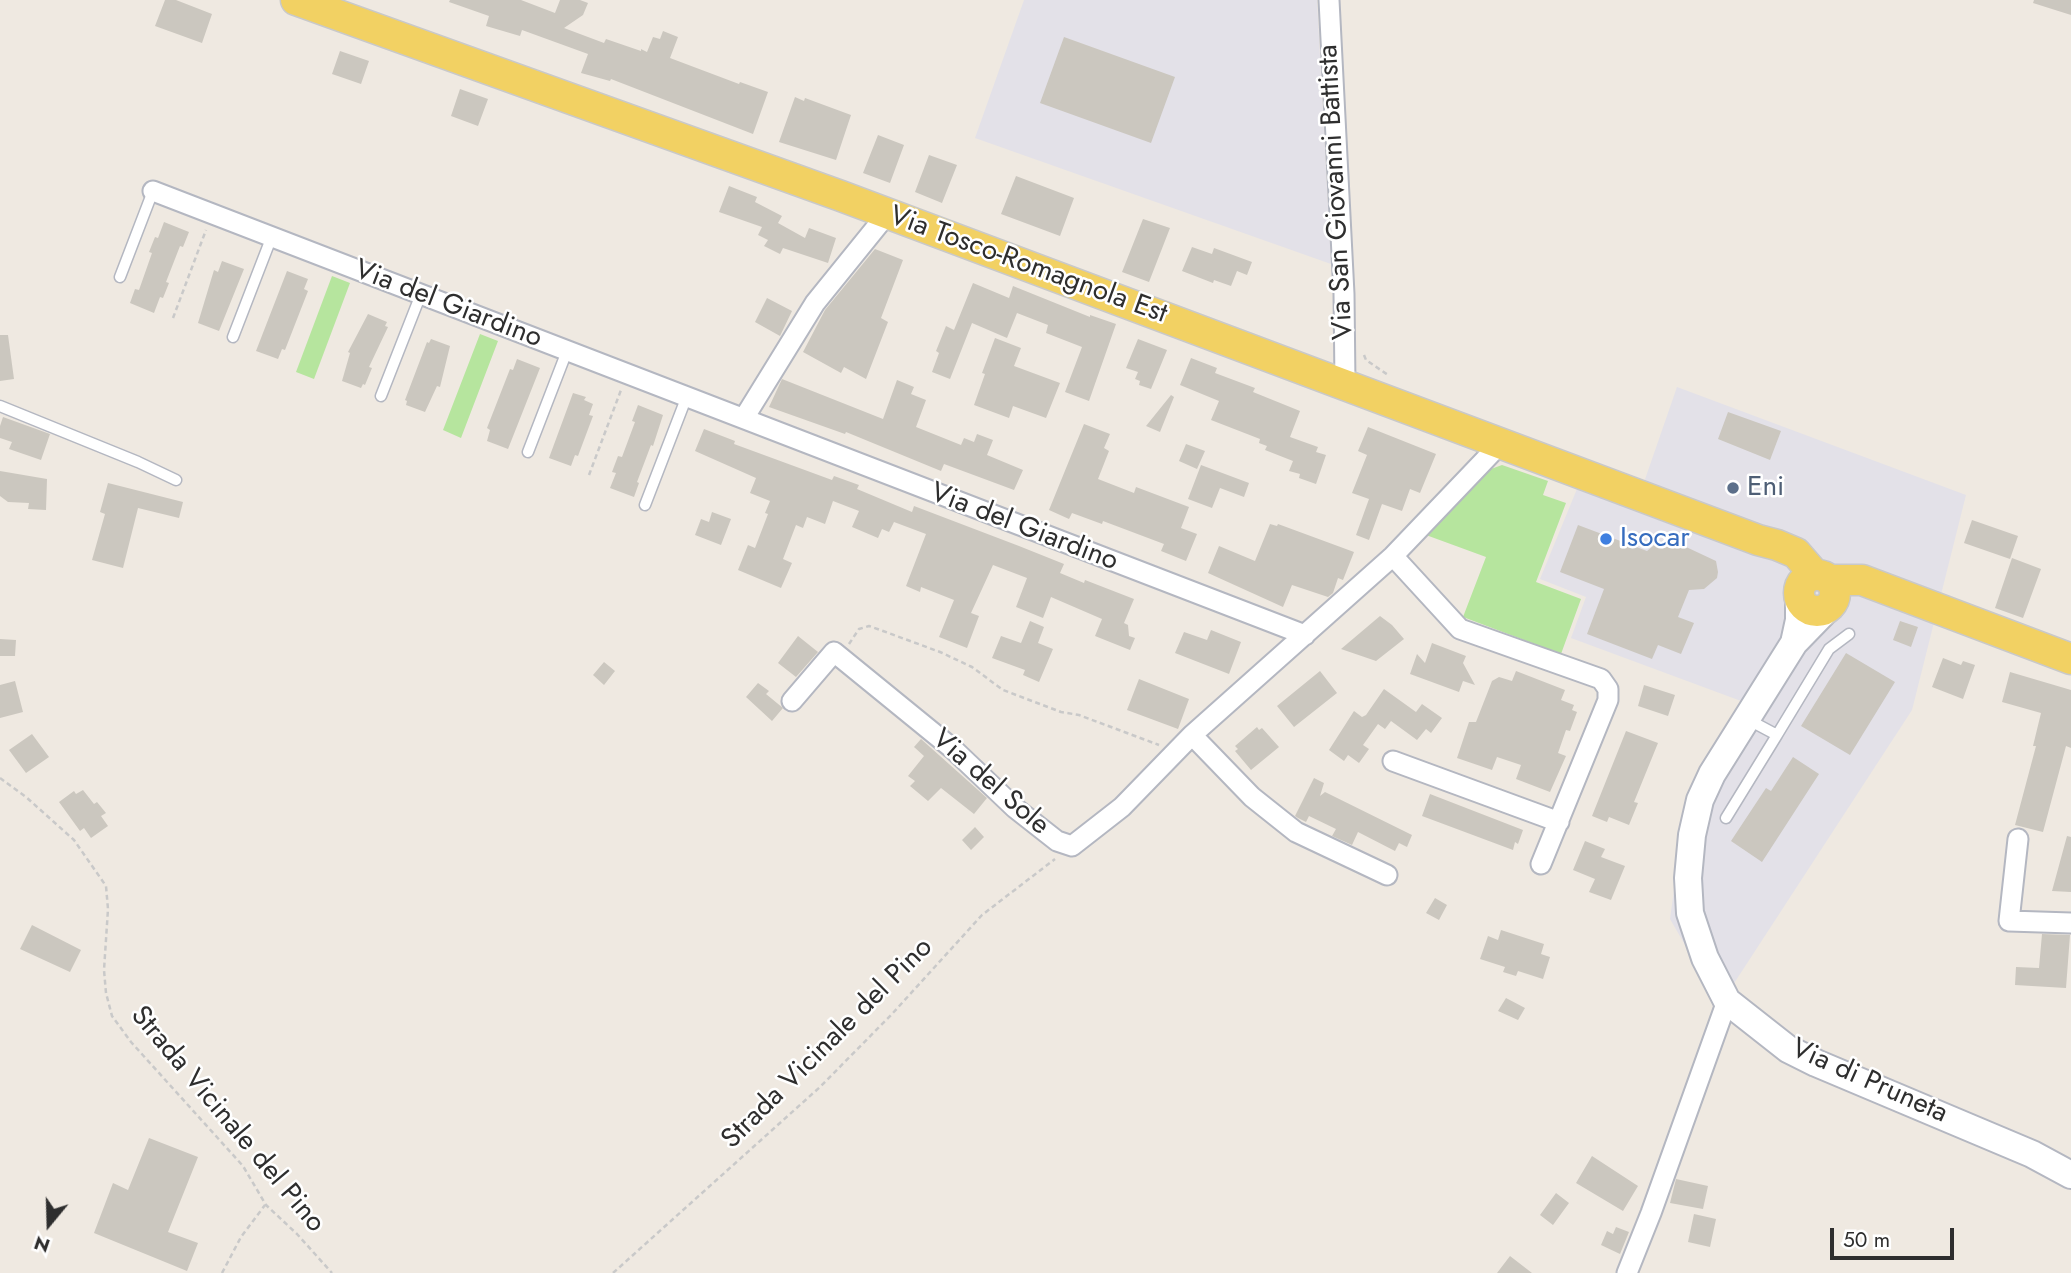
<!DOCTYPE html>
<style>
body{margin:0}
#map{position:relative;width:2071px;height:1273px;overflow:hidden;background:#efe9e1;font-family:Jost,sans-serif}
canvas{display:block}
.north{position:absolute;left:14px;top:1189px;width:70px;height:70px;-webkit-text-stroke:5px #fff;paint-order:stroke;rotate:199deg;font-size:19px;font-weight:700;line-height:28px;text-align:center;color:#2e2e2e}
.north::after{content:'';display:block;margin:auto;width:24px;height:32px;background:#2e2e2e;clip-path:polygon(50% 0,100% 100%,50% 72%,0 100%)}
.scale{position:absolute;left:1830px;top:1228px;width:124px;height:32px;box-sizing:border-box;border:4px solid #2e2e2e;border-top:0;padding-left:9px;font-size:21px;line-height:24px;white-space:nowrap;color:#2e2e2e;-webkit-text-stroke:5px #fff;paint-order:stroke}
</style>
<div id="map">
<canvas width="2071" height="1273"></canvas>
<div class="north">N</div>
<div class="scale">50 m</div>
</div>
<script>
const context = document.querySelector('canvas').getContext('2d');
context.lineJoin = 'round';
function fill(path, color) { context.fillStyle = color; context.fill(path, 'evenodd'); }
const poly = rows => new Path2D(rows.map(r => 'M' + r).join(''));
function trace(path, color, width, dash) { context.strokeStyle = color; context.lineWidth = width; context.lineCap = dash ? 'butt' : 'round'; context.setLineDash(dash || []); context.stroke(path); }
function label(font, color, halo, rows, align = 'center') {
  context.font = font + ' Jost,sans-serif'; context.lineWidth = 5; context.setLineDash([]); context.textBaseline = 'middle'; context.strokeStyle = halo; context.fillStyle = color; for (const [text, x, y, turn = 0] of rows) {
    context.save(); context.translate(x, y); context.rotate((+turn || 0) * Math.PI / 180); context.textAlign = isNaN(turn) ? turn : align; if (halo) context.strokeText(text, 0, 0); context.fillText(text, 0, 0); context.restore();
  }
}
fill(poly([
 [1024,0,1317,0,1331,264,975,138],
 [1677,387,1966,495,1912,710,1729,991,1706,981,1670,919,1686,803,1741,701,1571,638,1586,597,1540,579,1586,467,1642,488]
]), '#e3e1e8');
fill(poly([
 [332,276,350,283,314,379,296,372],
 [480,334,498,341,461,438,443,430],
 [1502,465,1548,481,1543,495,1566,503,1536,582,1581,599,1561,654,1463,617,1486,557,1426,535,1491,469]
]), '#b6e59e');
fill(poly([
 [165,0,176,0,212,14,202,43,155,26],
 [450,0,521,0,555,13,560,0,580,0,588,3,583,15,564,28,604,43,606,39,641,51,641,49,647,52,653,37,660,39,663,31,678,37,670,58,739,84,740,82,768,92,753,134,611,79,610,81,581,73,588,54,522,30,520,36,486,26,489,16,449,2],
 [2034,0,2071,0,2071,15,2033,3],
 [1064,37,1175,77,1151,143,1040,103],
 [340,51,369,61,361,84,332,74],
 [460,89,488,99,478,126,451,116],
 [795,97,804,101,805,98,851,115,836,160,779,142],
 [878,135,904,145,890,183,863,173],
 [929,155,957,165,942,203,915,192],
 [1016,176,1074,198,1060,236,1001,214],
 [729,186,757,197,755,202,782,216,778,223,805,238,809,228,836,238,828,263,783,248,780,254,764,246,768,240,758,235,762,227,719,212],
 [1143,219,1170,228,1149,282,1122,272],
 [164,222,189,232,183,247,180,246,166,282,169,283,163,298,160,297,154,313,130,303,135,289,139,290,152,253,149,252,155,237,158,238],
 [1192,247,1212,254,1214,248,1252,262,1247,275,1237,271,1231,286,1214,280,1213,283,1182,271],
 [875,249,903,260,881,318,888,322,866,379,844,367,841,373,803,352,825,310],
 [222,261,244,269,219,331,198,323,214,270,218,272],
 [287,271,308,279,304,289,308,291,285,350,282,349,278,359,256,351],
 [973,283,1009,298,1013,286,1090,317,1090,315,1116,324,1089,401,1065,392,1082,347,1046,333,1048,325,1017,313,1007,338,972,323,950,379,932,372,939,353,936,351,946,326,954,330],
 [767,298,792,311,780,336,755,322],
 [368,314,387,322,385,326,388,327,369,367,372,368,365,385,363,384,361,388,342,381,350,353,348,352],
 [0,335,8,335,14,379,0,381],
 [995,338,1021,348,1014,366,1060,383,1046,418,1013,406,1009,418,974,405,985,374,982,373],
 [431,339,450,346,440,387,437,386,425,412,406,405,407,401,405,400,427,342,429,343],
 [1138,339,1167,350,1151,389,1139,385,1140,381,1135,379,1138,372,1126,368],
 [1191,358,1217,368,1215,373,1255,388,1253,392,1300,411,1290,437,1318,447,1316,452,1326,455,1316,484,1299,478,1300,474,1289,471,1293,461,1265,450,1267,446,1259,443,1260,439,1211,420,1219,401,1180,385],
 [517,359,540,368,508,449,487,441,490,430,487,428,510,369,513,370],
 [782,379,883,419,897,380,914,387,911,394,926,400,916,427,961,445,964,438,974,442,977,434,993,440,987,455,1023,470,1014,490,944,464,941,471,846,432,845,434,769,407],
 [573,393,586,397,584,400,593,404,589,415,593,416,578,456,575,455,571,466,549,458],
 [1171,395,1174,397,1160,432,1146,426],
 [638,405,663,415,653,446,651,445,637,482,639,483,634,497,610,488,616,473,612,472,618,456,622,457,635,422,632,421],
 [1728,412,1781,431,1770,460,1718,439],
 [3,417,50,434,41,460,9,449,12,442,0,438,0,426],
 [1084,424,1110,434,1104,448,1109,451,1098,479,1134,493,1136,487,1189,507,1181,528,1197,534,1186,561,1161,551,1164,544,1103,521,1102,524,1072,513,1069,519,1049,510],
 [1368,427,1436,454,1420,493,1410,489,1402,511,1382,504,1369,540,1356,535,1369,499,1352,493,1367,455,1358,451],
 [704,429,735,441,734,444,832,480,834,476,859,485,857,489,912,512,914,506,1019,546,1064,564,1060,573,1084,583,1085,580,1134,599,1124,623,1128,625,1129,636,1135,638,1130,650,1095,636,1102,619,1051,597,1043,618,1016,607,1027,578,993,565,971,613,979,616,967,648,939,637,954,600,921,587,920,592,906,586,926,534,894,522,889,532,882,529,878,538,852,527,859,511,833,501,825,524,807,517,803,528,796,525,783,559,792,563,781,588,738,570,748,545,755,548,768,514,765,513,770,501,750,493,756,478,695,451],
 [1186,444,1205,451,1197,469,1179,461],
 [1201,465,1249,483,1244,497,1220,488,1212,508,1188,499],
 [0,471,47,479,46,510,28,509,29,503,8,502,0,496],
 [108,483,183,502,179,518,138,508,123,568,92,560,105,514,100,512],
 [712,512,731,519,721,545,695,535,701,519,709,522],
 [1972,520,2018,536,2010,559,1964,543],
 [1270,524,1277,526,1278,524,1354,552,1343,580,1338,578,1333,593,1328,597,1292,585,1283,607,1208,573,1219,546,1255,561],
 [1578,525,1647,551,1658,542,1664,541,1683,548,1684,546,1716,561,1718,572,1717,578,1704,589,1689,590,1678,617,1694,623,1681,654,1658,645,1652,659,1587,634,1604,589,1560,572],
 [2012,558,2041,569,2023,618,1995,608],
 [1380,616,1392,625,1404,639,1376,661,1341,649],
 [1030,621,1044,627,1038,643,1053,649,1039,682,1023,675,1025,670,992,658,1001,636,1021,643],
 [1900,621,1918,627,1911,647,1893,640],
 [1211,630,1241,642,1229,674,1175,653,1184,632,1207,640],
 [798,636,818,652,796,677,778,663],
 [0,639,16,640,15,656,0,656],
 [1432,643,1466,656,1463,663,1475,685,1463,681,1459,692,1410,674,1417,654,1425,663],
 [1846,653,1895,682,1850,755,1801,726],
 [1943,658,1961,665,1963,661,1975,665,1963,699,1932,687],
 [604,662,615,671,604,685,593,675],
 [1320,671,1337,693,1294,727,1277,706],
 [1516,671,1565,690,1561,700,1574,705,1572,710,1577,712,1570,731,1566,730,1558,753,1566,756,1550,792,1516,779,1521,765,1497,757,1492,770,1457,758,1469,722,1476,722,1492,681,1499,677,1512,681],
 [2010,672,2071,690,2071,748,2066,746,2043,832,2015,825,2036,746,2033,746,2041,713,2002,702],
 [1139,679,1189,699,1178,729,1127,710],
 [15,681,23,712,0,718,0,685],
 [758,683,769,691,766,694,783,708,772,721,746,697],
 [1644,685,1675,695,1668,716,1638,706],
 [1384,689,1416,712,1422,704,1442,718,1431,733,1426,729,1417,740,1391,721,1385,729,1378,724,1363,745,1369,749,1359,763,1348,755,1344,761,1329,750,1354,711,1362,717,1366,715],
 [1257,727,1259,730,1262,728,1279,747,1251,770,1235,751,1238,749,1235,746],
 [1626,731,1658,743,1634,802,1638,803,1629,825,1609,817,1607,822,1592,816],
 [32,734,49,757,26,773,9,750],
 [921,739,987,798,974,814,941,788,928,801,910,786,915,781,908,776,924,756,914,747],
 [1793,757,1819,774,1762,862,1731,841,1766,788,1771,791],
 [1314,778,1324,783,1320,796,1325,792,1412,835,1407,847,1399,843,1395,851,1358,832,1352,845,1332,836,1336,829,1309,816,1306,822,1298,818,1295,816],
 [83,790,94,804,97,802,106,813,101,816,108,826,91,838,84,828,80,831,59,802,74,791,76,794],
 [1430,794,1523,830,1518,844,1515,842,1513,850,1422,816],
 [975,827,984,837,971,850,962,840],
 [2067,836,2071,837,2071,892,2052,891],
 [1585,841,1605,849,1601,857,1625,866,1611,900,1589,892,1595,879,1573,870],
 [1435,898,1447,905,1439,920,1426,913],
 [32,925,81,950,70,972,20,949],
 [1501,930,1544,944,1541,954,1550,957,1543,979,1518,971,1516,976,1503,972,1505,967,1480,959,1488,936,1498,940],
 [2042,934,2070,935,2066,988,2015,985,2016,967,2039,968],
 [1506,998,1525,1008,1518,1020,1498,1011],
 [149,1138,198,1157,168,1232,198,1243,187,1271,94,1233,113,1183,128,1190],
 [1592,1156,1638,1186,1623,1211,1576,1183],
 [1676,1179,1708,1186,1703,1209,1670,1203],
 [1556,1193,1569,1203,1553,1225,1540,1215],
 [1694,1214,1716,1219,1710,1247,1688,1242],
 [1616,1227,1629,1232,1620,1254,1601,1245,1607,1231,1613,1234],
 [1510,1256,1532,1273,1497,1273]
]), '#cbc7bf');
const service = poly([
 [120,277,153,191],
 [233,337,272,236],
 [381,396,421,294],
 [0,406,138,462,176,480],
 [528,452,567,351],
 [645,505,687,396],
 [1777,735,1829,649,1849,634],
 [1726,818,1777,735,1747,719]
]);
const minor = poly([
 [1329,0,1344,294,1345,384],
 [153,191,1305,635],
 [744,418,815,303,887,214],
 [1393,556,1460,629,1601,679,1608,689,1608,700,1541,864],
 [792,701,834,652,953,749,1015,808,1057,841,1072,846,1122,807,1192,735,1393,556,1501,443],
 [1192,735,1252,797,1296,832,1387,875],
 [1393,761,1559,822],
 [2018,839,2009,921,2071,923],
 [1627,1273,1651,1213,1727,1001]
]);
const secondary = poly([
 [1828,608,1794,643,1712,774,1700,800,1692,835,1688,878,1690,913,1705,958,1727,1001,1788,1049,1816,1063,2032,1154,2071,1175],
 [1794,643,1799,620,1799,597]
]);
const primary = poly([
 [296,0,841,196,1758,540,1777,545,1796,553,1815,575],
 '1799 593a18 18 0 1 1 36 0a18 18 0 1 1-36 0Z',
 [1830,580,1862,580,2071,659]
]);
trace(service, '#b4b7c1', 13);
trace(minor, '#b4b7c1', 23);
trace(secondary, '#b4b7c1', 30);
trace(primary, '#c9c9c9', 33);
trace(poly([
 [173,318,206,230],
 [1364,355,1366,360,1388,375],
 [589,475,621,390],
 [849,644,859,629,869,626,883,631,940,652,972,667,1003,690,1061,712,1079,715,1159,745],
 [0,778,26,797,74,840,106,886,108,909,104,970,106,993,112,1016,131,1042,243,1166,266,1205,297,1234,332,1273],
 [222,1273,241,1237,265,1205],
 [613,1273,820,1087,892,1014,982,915,1055,859]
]), '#c9c9c9', 2.5, [5, 3.5]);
trace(service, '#fff', 10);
trace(minor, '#fff', 19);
trace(secondary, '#fff', 26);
trace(primary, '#f2d163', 30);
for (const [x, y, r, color] of [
 [1733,488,7,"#5c6f8a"],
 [1606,539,7,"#3f7fe0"]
]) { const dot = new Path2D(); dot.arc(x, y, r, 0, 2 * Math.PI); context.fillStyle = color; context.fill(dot); trace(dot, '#fff', 2.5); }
label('28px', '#2e2e2e', '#fff', [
 ["Via San Giovanni Battista",1337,192,-93],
 ["Via Tosco-Romagnola Est",1028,266,20],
 ["Via del Giardino",448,305,21],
 ["Via del Giardino",1024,528,21],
 ["Via del Sole",990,783,41],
 ["Strada Vicinale del Pino",828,1044,-45],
 ["Via di Pruneta",1869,1082,24],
 ["Strada Vicinale del Pino",227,1120,50]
]);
label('28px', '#4e5e75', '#fff', [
 ["Eni",1747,488]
], 'left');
label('28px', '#366cbe', '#fff', [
 ["Isocar",1620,539]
], 'left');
</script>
